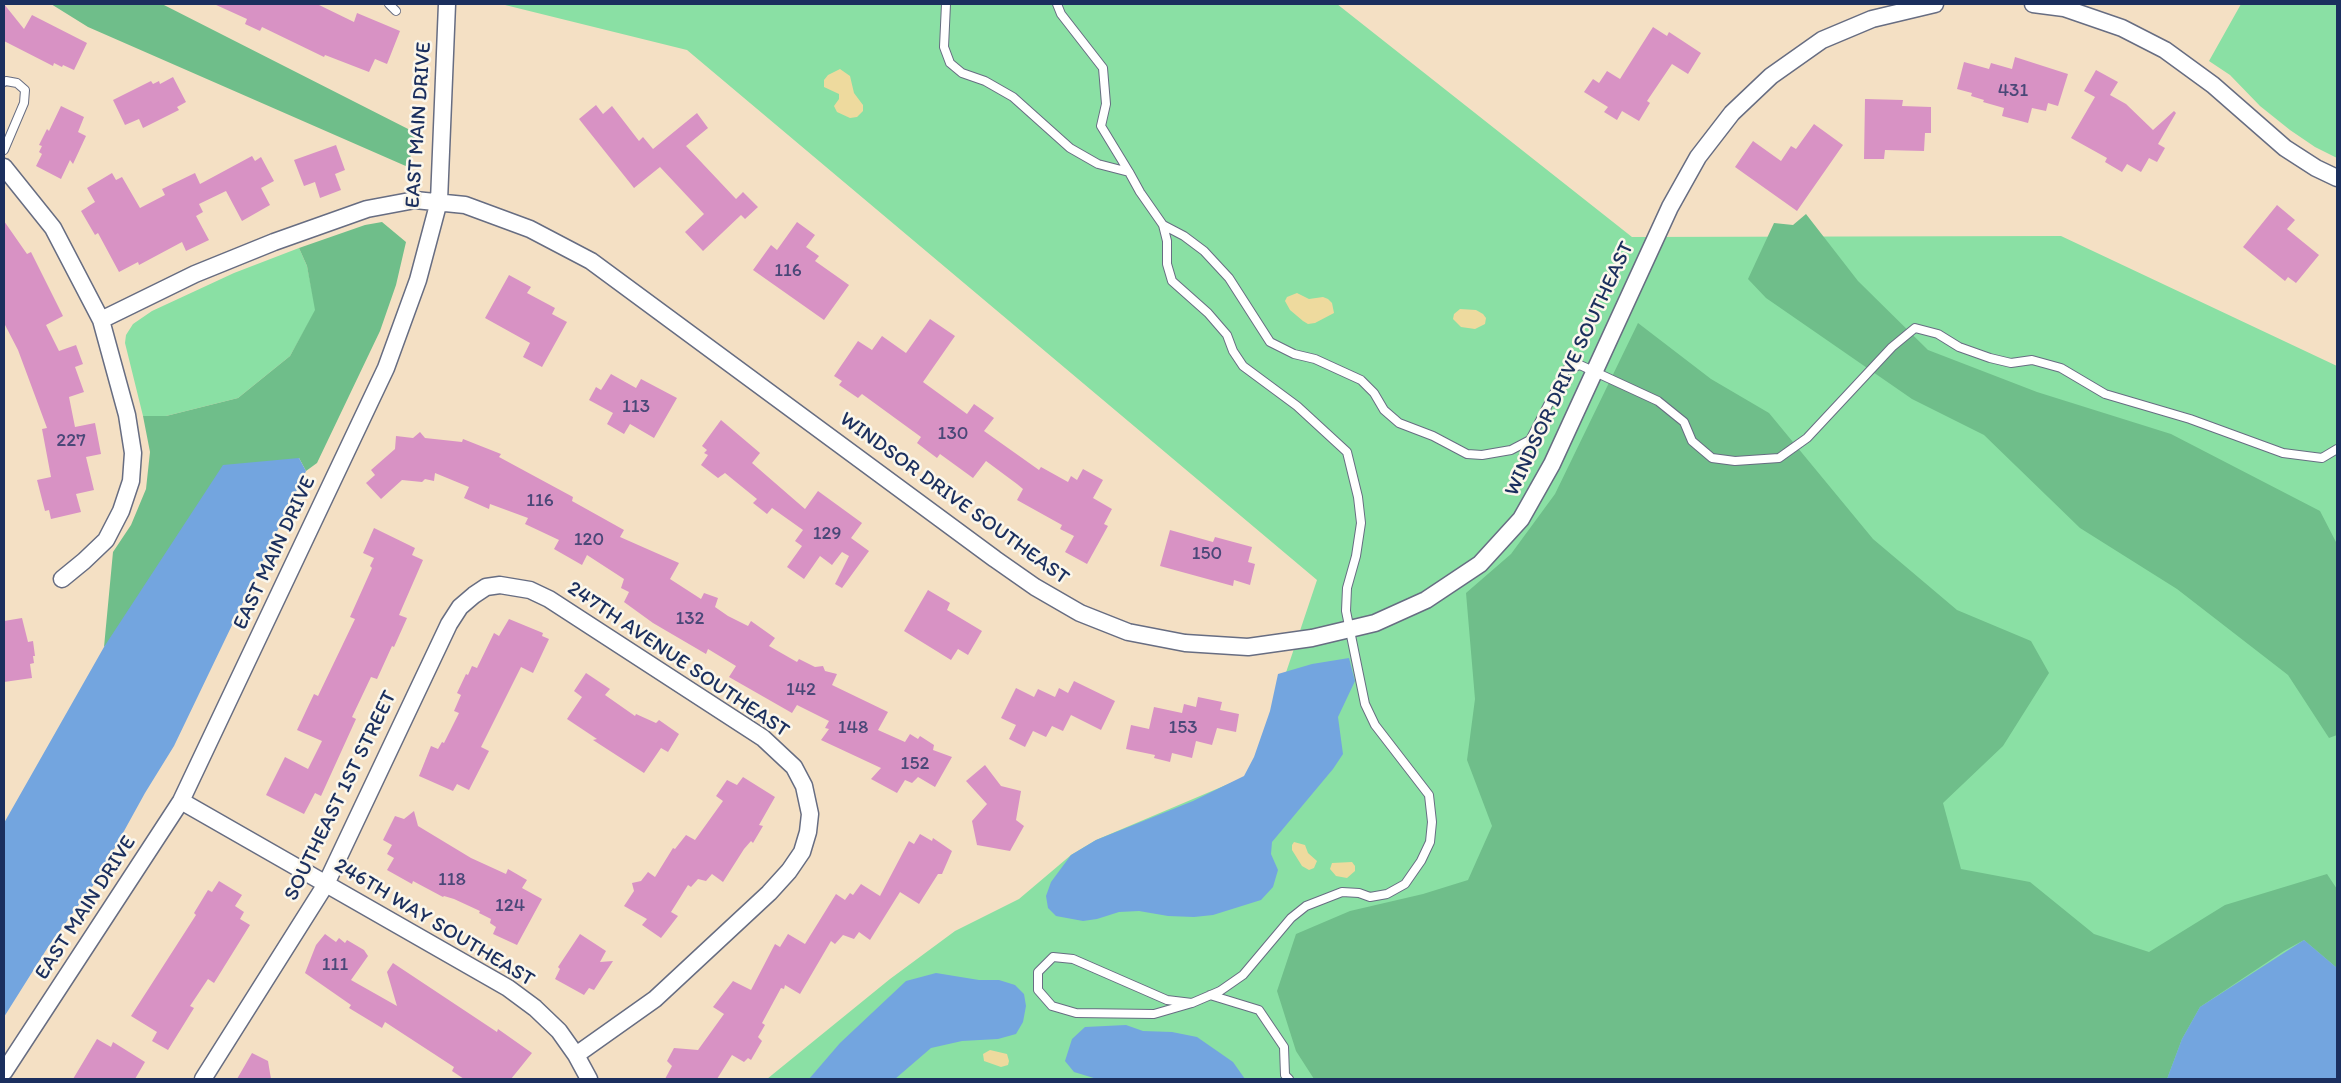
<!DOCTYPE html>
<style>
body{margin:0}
#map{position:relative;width:2341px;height:1083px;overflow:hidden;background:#f4e0c4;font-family:Itim,sans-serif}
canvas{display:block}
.frame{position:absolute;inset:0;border:5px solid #1b2f5e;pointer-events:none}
</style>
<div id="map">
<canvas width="2341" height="1083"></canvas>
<div class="frame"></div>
</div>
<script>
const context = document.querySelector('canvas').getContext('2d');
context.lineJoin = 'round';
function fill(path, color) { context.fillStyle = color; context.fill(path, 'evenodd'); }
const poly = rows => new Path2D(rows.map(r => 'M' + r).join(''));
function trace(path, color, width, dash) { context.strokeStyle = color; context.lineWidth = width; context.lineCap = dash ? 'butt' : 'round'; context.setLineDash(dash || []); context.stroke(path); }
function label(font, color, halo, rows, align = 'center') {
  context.font = font + ' Itim,sans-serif'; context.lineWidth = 5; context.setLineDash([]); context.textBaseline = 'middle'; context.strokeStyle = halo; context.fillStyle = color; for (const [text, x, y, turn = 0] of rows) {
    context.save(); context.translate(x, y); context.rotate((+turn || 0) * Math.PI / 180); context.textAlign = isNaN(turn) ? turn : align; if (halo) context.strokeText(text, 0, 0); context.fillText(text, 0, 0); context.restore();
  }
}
fill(poly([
 [501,4,1337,4,1632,237,2061,236,2337,366,2337,1079,767,1079,890,979,955,931,1019,899,1071,855,1096,840,1252,774,1317,580,687,50],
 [2241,4,2337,4,2337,158,2315,147,2290,130,2260,106,2230,75,2209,61],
 [299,248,307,266,316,310,290,356,238,398,166,416,143,416,125,343,126,335,133,324,152,311,234,273]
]), '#8ae0a4');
fill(poly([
 [51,4,162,4,416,133,408,167,88,27],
 [1806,214,1858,281,1928,350,2037,392,2171,434,2320,511,2337,544,2337,735,2329,738,2288,675,2177,589,2080,528,1984,435,1912,399,1766,298,1748,279,1774,223,1793,225],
 [382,222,406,242,396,285,380,331,317,463,306,471,299,458,104,647,113,552,131,525,146,489,150,452,143,416,166,416,238,398,290,356,315,310,307,266,299,248,365,225],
 [1638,323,1711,379,1769,413,1873,539,1957,610,2031,641,2049,673,2003,746,1943,803,1961,869,2030,882,2094,934,2149,952,2225,905,2327,874,2337,889,2337,968,2304,940,2284,951,2200,1007,2182,1039,2167,1079,1314,1079,1296,1051,1277,991,1296,934,1350,911,1423,894,1468,880,1492,826,1467,760,1475,699,1466,593,1511,554,1555,494]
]), '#6fbe8a');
fill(poly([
 [840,69,850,76,854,93,863,105,863,111,857,117,850,118,837,112,834,106,839,99,839,94,824,87,824,80,828,75],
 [1297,293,1309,299,1323,297,1328,299,1332,303,1334,313,1315,323,1308,324,1303,321,1290,310,1285,301,1287,297],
 [1460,309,1476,310,1483,314,1486,318,1485,324,1475,329,1461,327,1453,319,1454,314],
 [1294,842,1305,845,1308,853,1317,861,1314,868,1309,870,1302,866,1292,850,1292,845],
 [1352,862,1355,866,1355,871,1347,878,1336,876,1330,869,1332,863],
 [990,1050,1007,1054,1009,1061,1008,1065,1001,1067,984,1061,983,1054]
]), '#eeda9e');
fill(poly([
 [299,458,306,471,174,746,145,793,97,880,48,947,4,1017,4,823,104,647,223,465],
 [1349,658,1355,681,1338,717,1343,754,1333,769,1272,842,1271,854,1278,870,1273,887,1261,900,1213,915,1194,917,1168,916,1139,911,1119,912,1097,919,1083,921,1056,916,1048,908,1046,896,1051,882,1071,855,1096,840,1193,801,1244,776,1254,757,1270,711,1278,674,1312,664],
 [2304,940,2337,968,2337,1079,2167,1079,2182,1039,2200,1007],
 [936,973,979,980,999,980,1015,985,1024,994,1026,1006,1023,1022,1016,1034,998,1039,962,1041,931,1048,895,1079,809,1079,840,1043,906,981],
 [1126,1025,1143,1031,1172,1032,1197,1037,1233,1062,1245,1079,1097,1079,1074,1072,1065,1061,1072,1039,1085,1027]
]), '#73a5df');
fill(poly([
 [4,4,24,29,32,15,87,43,74,70,63,65,62,67,54,63,53,66,4,41],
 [214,4,317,4,354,22,357,13,400,31,387,64,375,59,369,72,325,55,324,57,262,27,260,31,245,24,247,19],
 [1653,27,1667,36,1669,32,1701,53,1688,74,1672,64,1647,101,1650,103,1639,121,1622,111,1617,120,1604,112,1608,107,1584,92,1593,79,1599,83,1607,71,1620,79],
 [2015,57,2068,74,2058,106,2048,103,2046,111,2032,108,2028,123,2002,116,2004,108,1983,102,1984,100,1971,96,1972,93,1957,89,1964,62,1989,69,1991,63,2012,69],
 [2096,70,2118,82,2110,95,2126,104,2153,130,2174,111,2176,113,2158,144,2165,148,2157,162,2149,158,2141,172,2127,164,2122,172,2105,162,2107,158,2071,138,2095,97,2084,91],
 [173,77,186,102,177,107,179,110,143,128,139,119,125,125,113,100,151,81,153,84,159,81,160,84],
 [1865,99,1903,100,1902,106,1931,107,1931,133,1925,133,1924,151,1885,150,1884,159,1864,159],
 [596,105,603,114,612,106,639,141,643,137,653,149,697,113,708,128,686,146,736,199,743,192,758,207,745,219,741,215,703,251,685,232,704,214,660,167,634,188,579,119],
 [61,106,84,117,78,132,86,136,73,164,70,160,61,179,36,166,42,154,39,152,42,146,39,145,47,129,49,131],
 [1814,124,1843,145,1797,211,1735,167,1753,141,1781,161,1791,146,1796,149],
 [336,145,345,170,335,174,341,190,320,198,315,182,304,186,294,160],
 [252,156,255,161,261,157,274,181,261,188,270,205,242,221,226,191,199,204,203,212,196,216,209,240,186,251,182,242,139,265,138,262,119,272,98,233,95,235,81,211,95,202,87,188,112,173,116,180,122,177,140,208,165,195,162,189,195,173,200,184],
 [2277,205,2295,220,2287,229,2319,255,2296,283,2288,277,2285,281,2243,247],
 [4,221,27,254,31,252,63,316,46,325,59,351,76,345,83,364,75,367,84,392,69,397,75,427,95,423,101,454,86,457,94,490,76,494,81,512,51,519,49,510,45,511,37,480,51,477,42,429,47,428,18,350,4,323],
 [797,222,815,235,806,247,819,256,815,261,849,285,824,320,753,270,771,245,777,250],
 [509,275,531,287,527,293,555,308,552,314,567,322,542,367,523,357,530,343,485,318],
 [930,319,955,336,923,382,967,414,974,404,994,418,984,431,1039,470,1041,467,1068,482,1071,476,1077,480,1083,469,1103,480,1093,498,1112,509,1104,524,1108,526,1087,564,1065,552,1074,536,1060,529,1062,525,1017,500,1023,489,1017,484,986,461,973,478,940,454,937,458,917,443,921,437,862,394,858,398,839,385,842,381,834,376,858,341,872,350,882,336,906,353],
 [611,374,636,388,641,379,677,398,654,438,630,424,624,434,607,424,613,413,589,400,596,387,601,390],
 [721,420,760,453,752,463,805,509,818,491,862,523,851,538,869,551,842,588,835,584,849,556,842,552,832,565,820,556,804,579,787,567,802,546,795,541,803,530,772,508,767,514,753,503,757,499,725,473,718,478,701,465,708,455,704,453,707,450,702,446],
 [420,432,425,438,462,442,463,439,501,454,499,457,573,497,572,501,624,530,620,537,679,563,670,579,701,599,704,593,718,598,715,607,728,616,748,626,751,621,775,638,769,646,797,662,799,659,815,667,823,666,825,671,837,674,832,685,888,712,878,730,905,742,910,734,918,739,920,736,934,745,933,750,952,757,935,787,918,777,912,783,905,780,897,793,871,779,881,768,821,740,829,729,825,728,829,721,797,705,792,713,729,677,736,666,708,649,706,654,653,623,624,602,629,592,621,588,624,579,587,555,582,565,554,549,559,540,525,524,528,518,490,504,489,509,464,498,469,487,435,473,434,481,425,479,422,482,402,480,381,499,366,483,375,475,371,470,395,449,396,436,413,438],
 [374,528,415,548,412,555,423,560,399,615,407,618,394,647,392,646,377,679,371,677,352,717,356,719,321,796,315,793,304,814,266,795,285,757,308,769,322,741,297,730,314,694,318,696,355,619,350,617,372,568,370,566,374,558,363,553],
 [1170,530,1213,542,1215,537,1252,547,1248,562,1255,564,1250,585,1234,580,1233,586,1160,566],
 [928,590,950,603,947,610,982,631,968,655,958,649,951,660,904,631],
 [22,618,28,642,33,641,35,656,33,656,34,663,30,664,32,678,4,682,4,621],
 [509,619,543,633,542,636,549,639,533,673,521,667,481,747,489,751,469,790,457,784,453,791,419,776,431,746,438,749,442,742,444,743,459,713,454,711,461,695,457,693,466,674,468,675,472,666,477,668,494,633,499,636],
 [586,673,610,689,605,695,635,716,636,714,656,723,659,720,679,734,668,752,661,748,644,773,593,740,597,739,567,719,582,697,574,691],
 [1074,681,1115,701,1101,730,1071,715,1063,731,1052,726,1046,737,1033,731,1025,747,1009,739,1016,725,1001,718,1016,688,1034,697,1038,689,1055,697,1059,688,1068,693],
 [1198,697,1222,702,1220,710,1239,714,1236,732,1217,728,1212,745,1196,741,1192,758,1172,753,1170,762,1154,758,1155,755,1126,749,1131,725,1149,729,1154,707,1182,713,1184,704,1196,707],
 [985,765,1001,786,1021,791,1016,820,1024,826,1010,851,977,845,972,821,987,804,966,781],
 [743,777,775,797,759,825,763,826,753,843,751,841,744,849,723,882,712,874,706,881,698,879,691,887,688,885,671,912,678,916,661,938,642,925,647,919,624,906,634,891,632,883,641,881,648,872,655,877,673,848,675,849,686,835,695,840,723,801,716,796,727,780,737,785],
 [414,811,418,826,471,858,506,874,508,869,527,880,522,888,542,899,517,945,493,934,496,927,490,923,491,919,479,913,480,911,454,899,444,896,443,897,413,881,412,884,387,870,394,858,387,854,392,845,383,840,395,816,404,819],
 [920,834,932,841,933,838,952,851,942,874,938,874,919,904,900,892,870,940,859,932,854,939,843,935,835,944,831,941,800,994,785,985,784,989,781,988,762,1023,765,1025,758,1037,762,1041,751,1060,748,1058,744,1062,732,1055,717,1079,665,1079,672,1066,667,1061,674,1048,698,1050,724,1014,713,1007,733,981,751,990,775,944,780,947,788,934,805,944,836,894,845,900,850,893,853,895,861,884,880,896,909,841,914,844],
 [219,881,242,895,235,906,244,912,240,919,250,925,214,983,208,979,190,1006,194,1008,168,1050,152,1041,157,1032,131,1016,196,915,194,913,208,890,212,892],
 [325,934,336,942,339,938,345,943,347,940,364,950,368,956,351,980,397,1006,387,972,393,963,497,1032,498,1029,532,1053,511,1079,464,1079,452,1071,454,1067,385,1022,382,1028,349,1008,351,1005,305,973,316,945],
 [580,934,606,951,600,962,613,961,594,990,589,988,584,995,555,979,560,969,558,967],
 [97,1039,111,1047,113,1042,145,1062,135,1079,73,1079],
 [252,1053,268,1061,271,1079,237,1079]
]), '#d892c4');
const service = poly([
 [389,4,396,11],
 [946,4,944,47,950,63,962,73,985,81,1013,97,1070,148,1098,164,1129,172,1140,192,1163,225,1167,241,1167,264,1172,281,1208,313,1227,335,1233,351,1243,366,1297,406,1347,452,1358,497,1361,523,1356,556,1347,588,1346,611,1365,704,1375,725,1429,795,1432,822,1430,842,1421,861,1405,884,1387,894,1370,897,1359,893,1342,892,1306,906,1291,918,1243,975,1220,991,1192,1003,1154,1014,1076,1013,1052,1006,1038,990,1038,972,1053,957,1073,959,1167,1000,1192,1003],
 [1057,4,1061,14,1103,68,1106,104,1101,126,1129,172],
 [4,82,6,81,17,83,25,90,24,103,4,150],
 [1163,225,1184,236,1204,251,1229,278,1270,342,1294,354,1315,359,1361,380,1374,393,1384,410,1399,423,1433,436,1467,454,1482,455,1511,450,1530,440,1566,370,1580,365,1658,401,1684,422,1692,441,1712,458,1735,461,1779,458,1807,438,1892,347,1915,328,1938,334,1959,347,1990,358,2011,363,2032,360,2061,368,2105,394,2190,419,2283,453,2322,458,2337,449],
 [1210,995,1259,1010,1284,1047,1285,1075,1289,1079]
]);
const minor = poly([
 [2033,4,2064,8,2122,28,2165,50,2213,85,2285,148,2316,168,2337,178],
 [4,167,53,228,101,320,127,415,133,453,131,481,121,511,106,540,84,561,62,579],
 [101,320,195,274,274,242,367,209,415,200,465,205,530,229,591,261,995,559,1035,587,1080,613,1128,632,1185,643,1248,647,1312,638,1375,623,1426,600,1480,564,1521,519,1552,464,1670,207,1698,157,1732,113,1771,76,1822,40,1872,19,1935,4],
 [181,801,508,988,535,1008,559,1031,576,1055,589,1079],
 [4,1072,181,801,386,368,418,280,439,201,447,4],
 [203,1079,326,884,449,624,460,607,474,595,486,587,500,585,530,590,549,599,763,738,794,767,804,786,810,814,808,832,802,852,789,871,769,893,655,999,576,1055]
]);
trace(service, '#676d82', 10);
trace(minor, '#676d82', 19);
trace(service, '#fff', 8);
trace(minor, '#fff', 16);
label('19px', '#4a4878', null, [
 ["431",2013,91],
 ["116",788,271],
 ["113",636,407],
 ["130",953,434],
 ["227",71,441],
 ["116",540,501],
 ["129",827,534],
 ["120",589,540],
 ["150",1207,554],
 ["132",690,619],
 ["142",801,690],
 ["148",853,728],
 ["153",1183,728],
 ["152",915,764],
 ["118",452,880],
 ["124",510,906],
 ["111",335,965]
]);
label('21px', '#1b2f5e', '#fbf7ec', [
 ["EAST MAIN DRIVE",419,125,-86],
 ["WINDSOR DRIVE SOUTHEAST",1570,369,-65],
 ["WINDSOR DRIVE SOUTHEAST",954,499,36],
 ["EAST MAIN DRIVE",275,553,-65],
 ["247TH AVENUE SOUTHEAST",678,660,34],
 ["SOUTHEAST 1ST STREET",341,796,-64],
 ["EAST MAIN DRIVE",86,908,-57],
 ["246TH WAY SOUTHEAST",434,923,31]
]);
</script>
